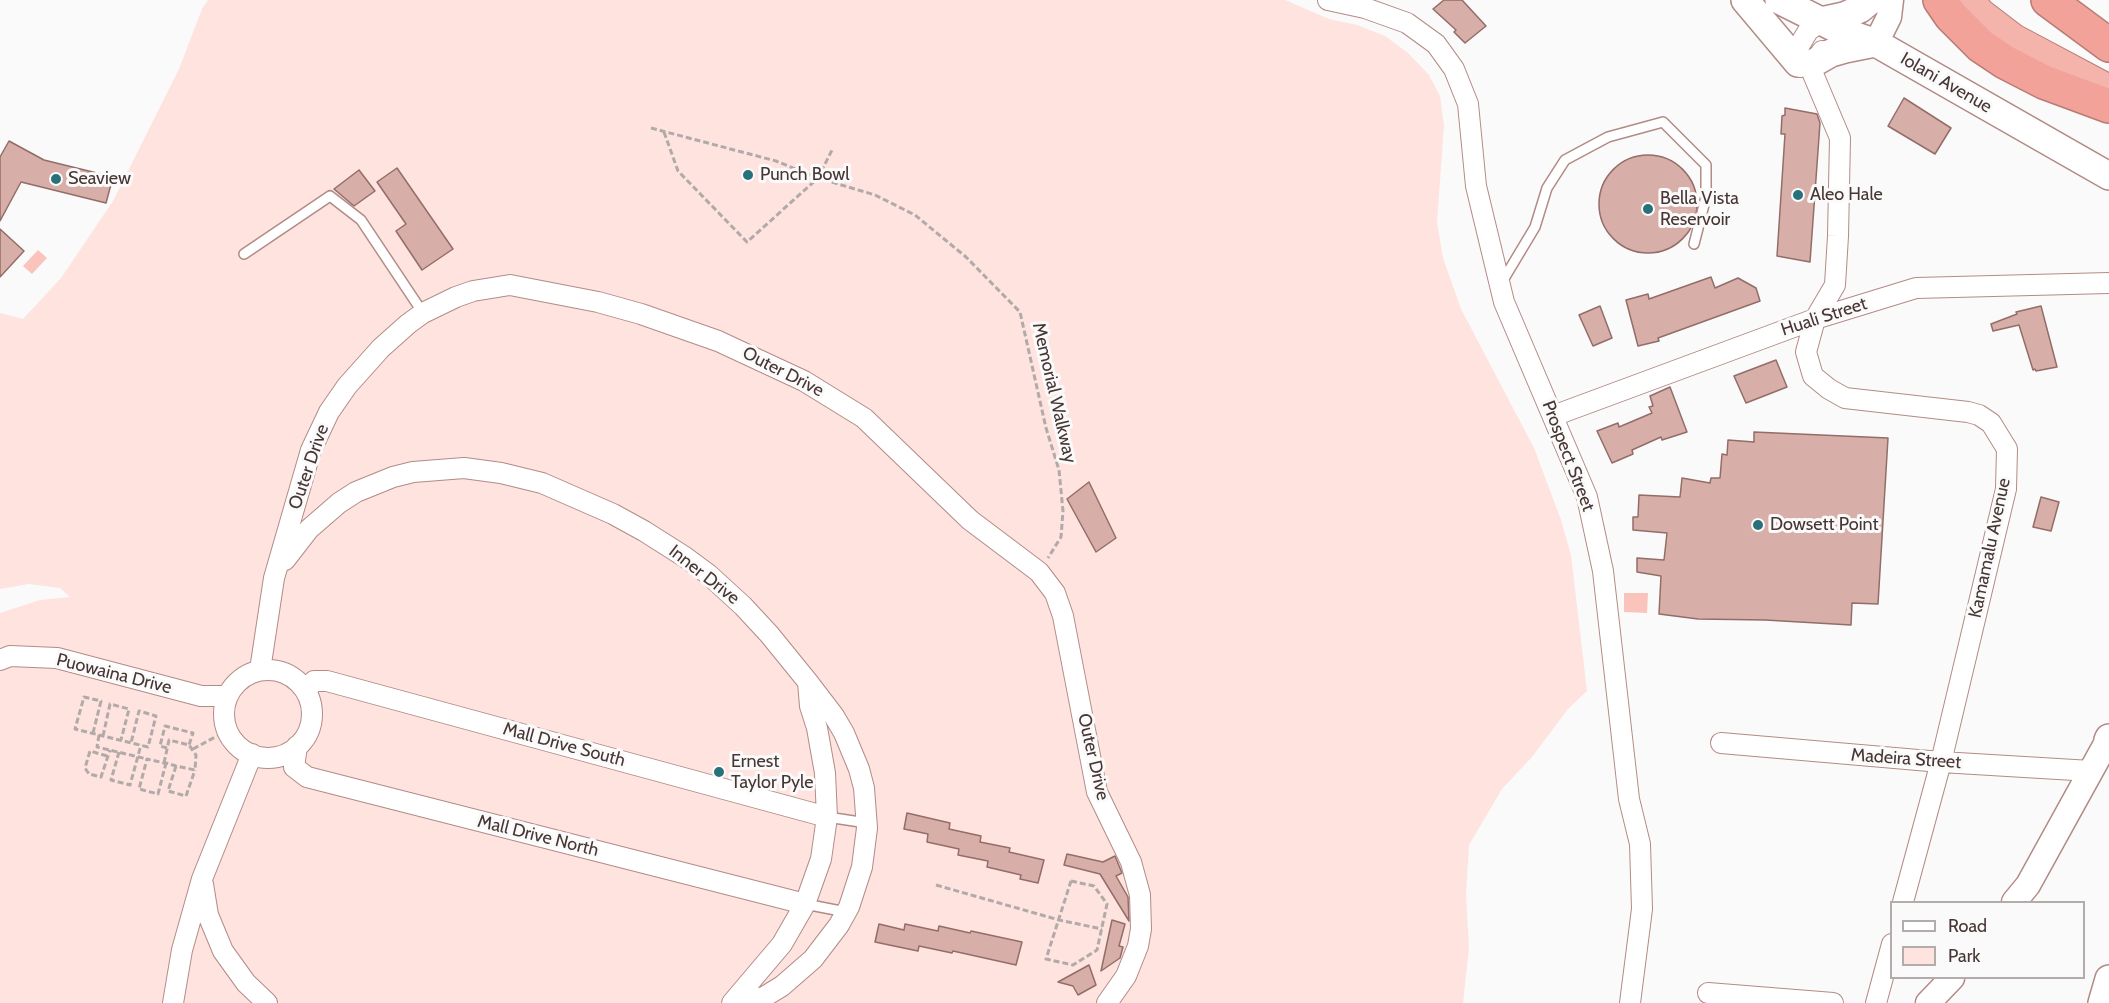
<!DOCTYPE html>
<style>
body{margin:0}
#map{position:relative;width:2109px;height:1003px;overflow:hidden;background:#fafafa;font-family:Cabin,sans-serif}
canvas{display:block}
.legend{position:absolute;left:1890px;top:901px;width:195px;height:78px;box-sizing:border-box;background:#fafafa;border:2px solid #b2acab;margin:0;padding:8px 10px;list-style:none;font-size:18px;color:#473634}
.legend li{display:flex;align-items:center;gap:12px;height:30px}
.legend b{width:30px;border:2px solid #b2acab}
</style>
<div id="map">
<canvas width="2109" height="1003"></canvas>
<ul class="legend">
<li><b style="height:8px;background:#fff"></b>Road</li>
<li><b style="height:16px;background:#fee3df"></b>Park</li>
</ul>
</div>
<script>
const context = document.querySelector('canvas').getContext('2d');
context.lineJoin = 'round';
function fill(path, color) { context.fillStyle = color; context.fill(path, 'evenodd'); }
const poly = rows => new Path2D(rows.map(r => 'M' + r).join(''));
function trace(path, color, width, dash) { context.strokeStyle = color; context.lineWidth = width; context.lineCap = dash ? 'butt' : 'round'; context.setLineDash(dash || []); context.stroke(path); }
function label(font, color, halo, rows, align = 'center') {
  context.font = font + ' Cabin,sans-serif'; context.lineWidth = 6; context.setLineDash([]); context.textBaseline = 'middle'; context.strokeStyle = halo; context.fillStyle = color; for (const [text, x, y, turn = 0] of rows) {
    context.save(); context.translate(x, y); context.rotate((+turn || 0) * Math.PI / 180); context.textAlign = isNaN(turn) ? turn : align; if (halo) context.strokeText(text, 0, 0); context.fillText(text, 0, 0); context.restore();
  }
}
fill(poly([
 [208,0,1285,0,1329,19,1357,25,1385,36,1408,53,1429,75,1440,96,1444,126,1437,222,1443,258,1461,309,1534,448,1561,520,1571,555,1587,691,1568,709,1532,757,1502,789,1469,845,1466,895,1469,948,1463,1003,0,1003,0,613,40,600,70,597,60,588,29,584,0,589,0,313,23,319,61,278,113,201,179,69,202,9]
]), '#fee3df');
fill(poly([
 [38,250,47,258,32,274,23,266],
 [1624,593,1648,593,1647,613,1624,612]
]), '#fac3bc');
const building = poly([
 [1444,0,1462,0,1486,26,1465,43,1454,32,1456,30,1433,9,1444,0],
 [1904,98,1951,128,1935,154,1888,126,1904,98],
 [1785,108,1817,114,1820,123,1810,262,1777,256,1785,134,1781,134,1782,116,1785,115,1785,108],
 [9,141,44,160,113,177,106,203,21,182,0,221,0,157,9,141],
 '1599 204a49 49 0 1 1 98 0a49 49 0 1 1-98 0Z',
 [397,168,453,249,422,270,396,231,406,224,377,182,397,168],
 [359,170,375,191,354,206,334,189,359,170],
 [0,229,24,251,0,277,0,229],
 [1711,277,1715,288,1738,278,1756,288,1760,301,1658,338,1659,341,1638,346,1626,300,1648,294,1649,299,1711,277],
 [1600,306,1612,338,1593,346,1579,315,1600,306],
 [2041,306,2057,367,2036,371,2035,369,2033,370,2019,325,1993,331,1991,324,2017,314,2016,312,2041,306],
 [1776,360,1787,387,1746,403,1734,376,1776,360],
 [1670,387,1687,432,1662,440,1661,437,1632,450,1633,454,1612,463,1597,431,1618,423,1619,427,1652,413,1649,407,1653,406,1650,396,1670,387],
 [1754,432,1888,438,1878,604,1852,603,1851,625,1765,620,1698,619,1659,614,1661,576,1637,572,1637,558,1664,560,1667,533,1633,530,1633,517,1638,517,1639,495,1680,497,1682,478,1710,483,1711,478,1720,478,1722,454,1727,455,1728,440,1754,442,1754,432],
 [1089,482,1116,538,1096,552,1067,499,1089,482],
 [2041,497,2059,502,2051,531,2033,527,2041,497],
 [907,813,950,823,949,829,981,836,980,842,1010,848,1009,852,1044,860,1038,883,1020,879,1021,875,987,867,988,861,958,855,959,849,927,842,928,834,904,829,907,813],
 [1067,854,1103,862,1115,856,1122,873,1116,876,1128,897,1129,921,1100,874,1064,865,1067,854],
 [1112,920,1125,924,1119,946,1123,947,1120,958,1101,971,1112,920],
 [879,924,904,930,905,924,938,931,939,926,970,933,971,931,1022,942,1016,965,953,951,952,953,919,946,918,951,875,942,879,924],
 [1089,965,1096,985,1078,995,1073,986,1058,982,1089,965]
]);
fill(building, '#d8aea9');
trace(building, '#936d68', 1.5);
const service = poly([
 [244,254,330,196,361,220,423,313],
 [1502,282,1535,227,1547,188,1565,160,1608,137,1663,122,1706,165,1706,197,1694,244],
 [827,817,867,823],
 [805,904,846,912]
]);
const minor = poly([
 [1328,0,1365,8,1407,23,1436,44,1454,69,1468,104,1476,186,1504,302,1587,497,1603,571,1629,799,1640,844,1642,909,1630,1003],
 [1822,51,1813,67,1813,74,1840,138,1838,236,1835,285,1815,319,1806,352,1813,376,1829,389,1845,398,1968,412,1979,415,1991,423,2007,449,2006,489,1941,762,1903,902],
 [1801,67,1798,63,1799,46,1808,31,1821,21],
 [1553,416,1815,319,1916,288,2109,283],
 [285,560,309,529,339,503,356,492,393,477,413,472,464,468,501,473,542,483,613,514,644,531,685,557,708,574,743,606,769,634,808,682,810,706,817,728,825,773,827,817,821,859,805,904,782,944,732,1003],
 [0,660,10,656,57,658,201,696,228,696],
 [260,670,274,578,311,450,329,412,347,386,381,348,408,324,423,313,456,297,473,291,510,285,598,302,641,314,718,341,804,381,864,418,970,520,1039,572,1055,593,1063,616,1097,792,1131,862,1140,895,1141,929,1138,946,1126,976,1107,1003],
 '224 714a44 44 0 1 1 88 0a44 44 0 1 1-88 0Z',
 [306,690,314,681,327,681,827,817],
 [1721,743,1941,762,2091,771],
 [297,746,294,767,307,777,805,904],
 [203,884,208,915,223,951,246,983,267,1003],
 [1708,993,1833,1003],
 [173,1003,182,950,202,879,252,754],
 [734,1003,764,997,782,986,813,959,839,925,849,907,862,867,867,828,864,788,859,769,844,733,834,716,808,682],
 [1876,1003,1892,944]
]);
const tertiary = poly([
 [1876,43,1889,17,1891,0],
 [2014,902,2028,885,2108,740],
 [1928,1003,1952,978]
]);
const secondary = poly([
 [1745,0,1798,63],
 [1779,0,1839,30,1876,43,2109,176],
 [1821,21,1844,16,1860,9,1871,0],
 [1817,61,1831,53,1845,49,1875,43],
 [2108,740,2109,738],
 [2102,1003,2109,979]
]);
const trunk = poly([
 [1968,0,1979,14,2013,40,2109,91]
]);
const motorway = poly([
 [1940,0,1951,16,1981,46,2005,62,2044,82,2109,106],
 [2048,0,2109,45]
]);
trace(service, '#b38b86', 12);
trace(minor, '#b38b86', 22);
trace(tertiary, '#b38b86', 27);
trace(secondary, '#b38b86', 30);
trace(trunk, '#b67c75', 34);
trace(motorway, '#b67c75', 36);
trace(poly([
 [651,128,776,161,818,178,875,195,915,215,966,257,1020,312,1046,428,1059,470,1063,511,1061,537,1048,558],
 [664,132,678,171,747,242,818,178,833,148],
 [93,733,101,701,84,697,75,729,103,736,148,747,156,716,139,711,131,743],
 [99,735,97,747,147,759],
 [103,736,110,704,129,709,121,740],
 [167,748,160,746,165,726,193,733,189,745],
 [193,749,217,736],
 [119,752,111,780,130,785,141,745],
 [107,756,90,751,85,768,89,774,101,777,110,750],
 [164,763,169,740,189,745,196,755,195,770,176,766,166,763,164,763,147,759,139,789,158,794,166,763],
 [176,766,168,791,186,796,195,770],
 [1071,881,1094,886,1107,904,1097,950,1073,965,1046,959,1071,881],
 [936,885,1059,920,1102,929]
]), '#b1aaa9', 3, [6, 3]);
trace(service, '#fff', 9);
trace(minor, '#fff', 20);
trace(tertiary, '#fff', 24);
trace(secondary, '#fff', 27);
trace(trunk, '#f4b4ac', 32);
trace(motorway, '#f2a298', 33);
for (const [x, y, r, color] of [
 [748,175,6,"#28717a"],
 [56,179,6,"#28717a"],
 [1798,195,6,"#28717a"],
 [1648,209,6,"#28717a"],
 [1758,525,6,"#28717a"],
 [719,772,6,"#28717a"]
]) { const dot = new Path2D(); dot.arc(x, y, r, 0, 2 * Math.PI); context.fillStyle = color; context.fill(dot); trace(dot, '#fafafa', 2); }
label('18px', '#473634', '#fafafa', [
 ["Iolani Avenue",1946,83,30],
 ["Huali Street",1824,317,-18],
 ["Outer Drive",783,372,27],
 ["Memorial Walkway",1054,393,77],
 ["Prospect Street",1568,456,69],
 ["Outer Drive",309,467,-71],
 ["Kamamalu Avenue",1990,548,-78],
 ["Inner Drive",704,575,38],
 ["Puowaina Drive",114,674,14],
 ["Mall Drive South",564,745,15],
 ["Outer Drive",1093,757,77],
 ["Madeira Street",1906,759,4],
 ["Mall Drive North",538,836,14]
]);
label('18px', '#473634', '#fafafa', [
 ["Punch Bowl",760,175],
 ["Seaview",68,179],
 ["Aleo Hale",1810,195],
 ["Bella Vista",1660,199],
 ["Reservoir",1660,220],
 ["Dowsett Point",1770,525],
 ["Ernest",731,762],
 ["Taylor Pyle",731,783]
], 'left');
</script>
